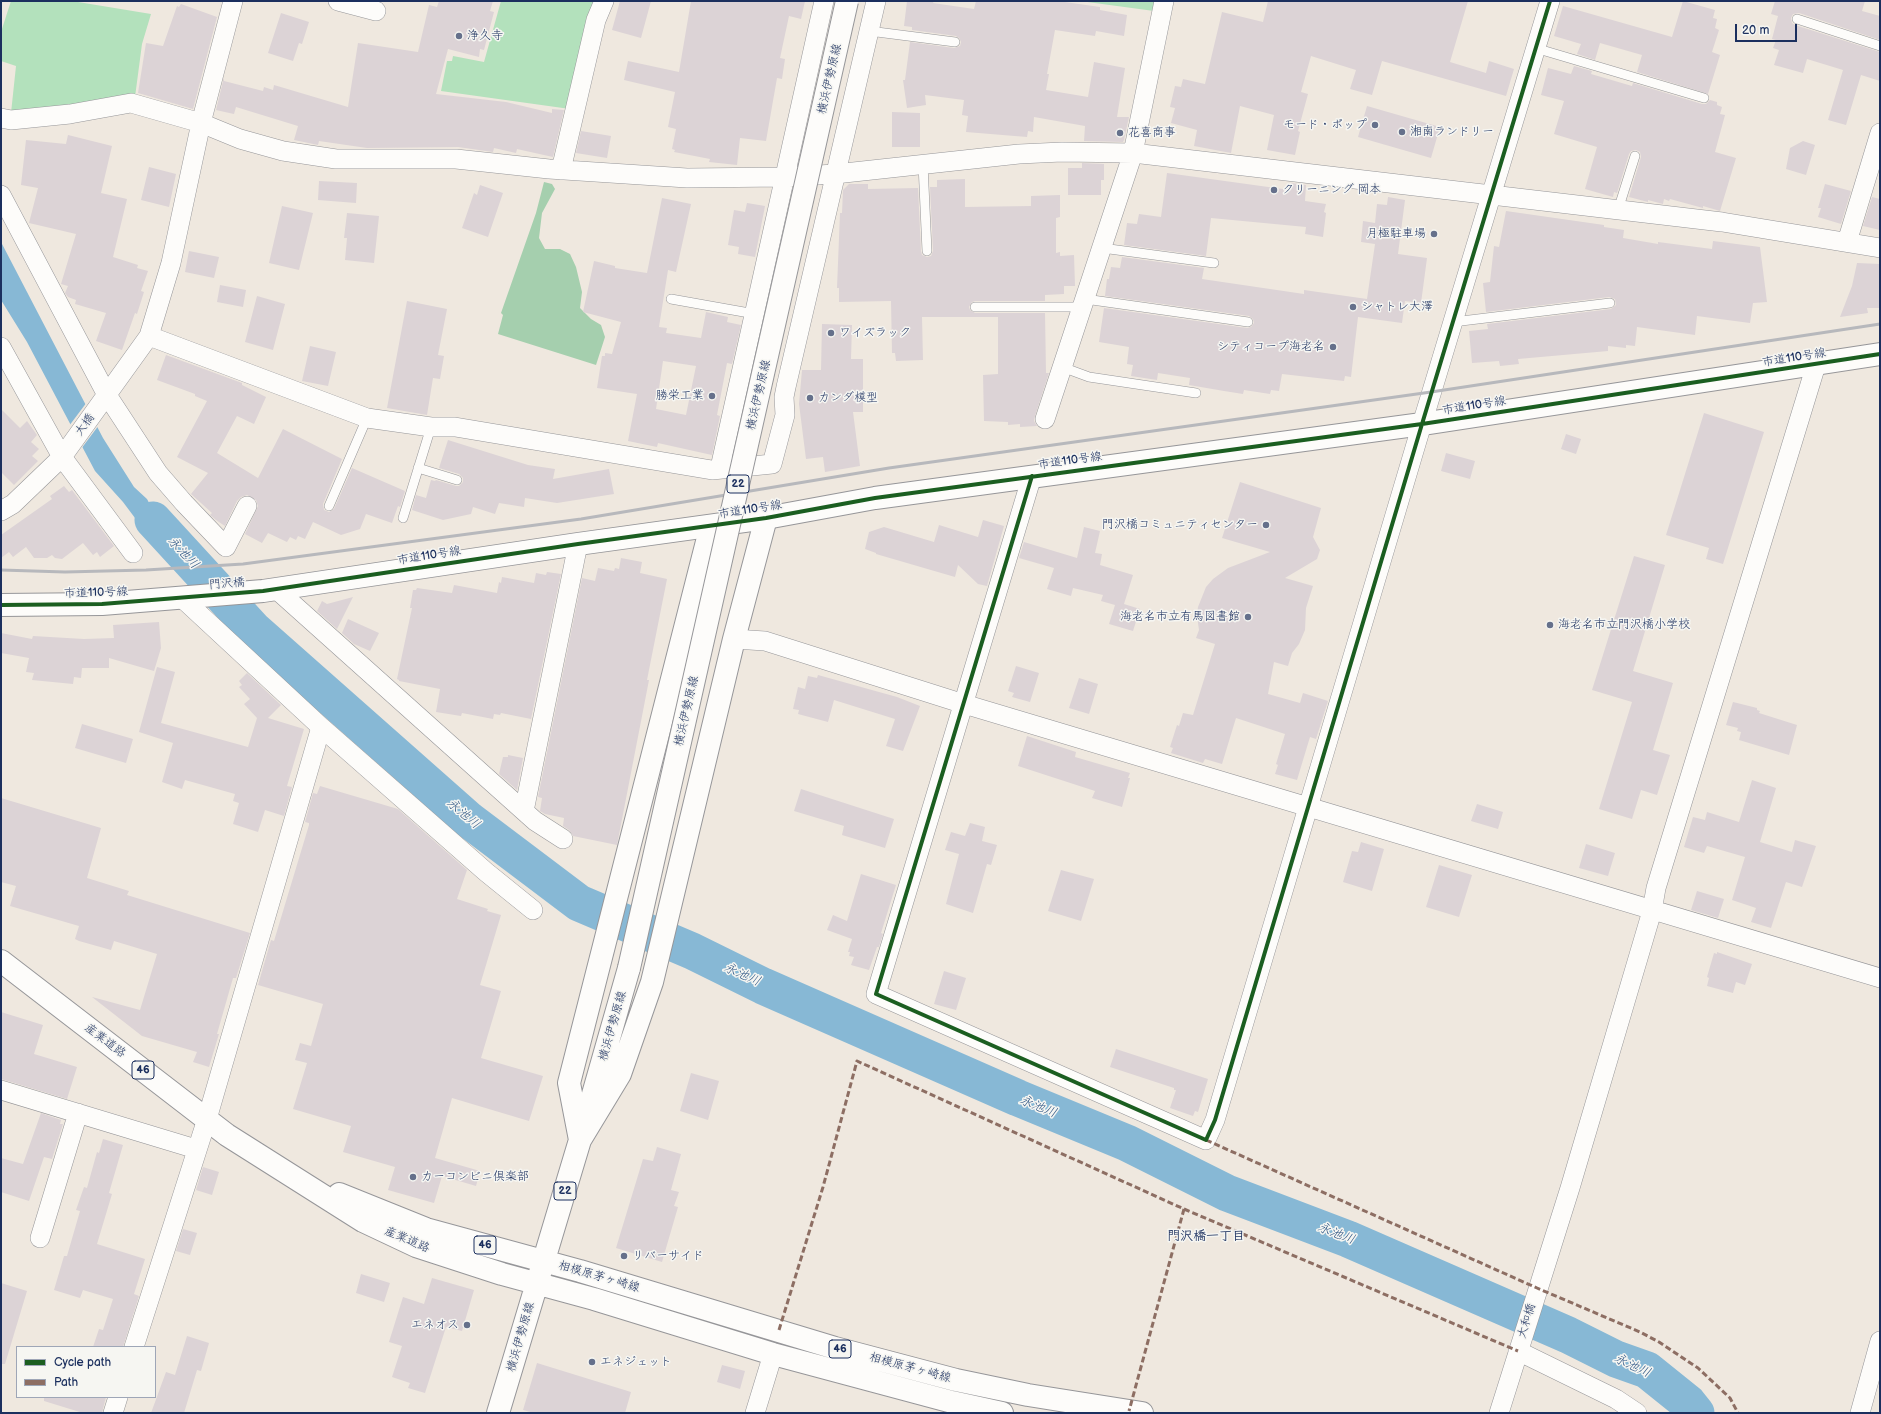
<!DOCTYPE html>
<meta charset="utf-8">
<style>
body{margin:0}
#map{position:relative;width:1881px;height:1414px;overflow:hidden;background:#efe8df;font-family:"Balsamiq Sans",sans-serif}
canvas{display:block}
.frame{position:absolute;inset:0;border:2px solid #1b2f5e;pointer-events:none}
.legend{position:absolute;left:16px;top:1346px;width:140px;height:52px;box-sizing:border-box;background:#f6f6f2;border:1px solid #9ea6b7;margin:0;padding:5px 7px;list-style:none;font-size:12px;color:#1b2f5e}
.legend li{display:flex;align-items:center;gap:8px;height:20px}
.legend b{width:20px;border:1px solid #9ea6b7}
.scale{position:absolute;left:1735px;top:24px;width:62px;height:18px;box-sizing:border-box;border:2px solid #1b2f5e;border-top:0;padding-left:5px;font-size:12px;line-height:14px;white-space:nowrap;color:#1b2f5e;-webkit-text-stroke:3px #f6f6f2;paint-order:stroke}
</style>
<div id="map">
<canvas width="1881" height="1414"></canvas>
<div class="frame"></div>
<ul class="legend">
<li><b style="height:5px;background:#1b5e20"></b>Cycle path</li>
<li><b style="height:5px;background:#8d6e63"></b>Path</li>
</ul>
<div class="scale">20 m</div>
</div>
<script>
const context = document.querySelector('canvas').getContext('2d');
context.lineJoin = 'round';
function fill(path, color) { context.fillStyle = color; context.fill(path, 'evenodd'); }
const poly = rows => new Path2D(rows.map(r => 'M' + r).join(''));
function trace(path, color, width, dash) { context.strokeStyle = color; context.lineWidth = width; context.lineCap = dash ? 'butt' : 'round'; context.setLineDash(dash || []); context.stroke(path); }
function label(font, color, halo, rows, align = 'center') {
  context.font = font + ' "Balsamiq Sans","Klee One",sans-serif'; context.lineWidth = 3; context.setLineDash([]); context.textBaseline = 'middle'; context.strokeStyle = halo; context.fillStyle = color; for (const [text, x, y, turn = 0] of rows) {
    context.save(); context.translate(x, y); context.rotate((+turn || 0) * Math.PI / 180); context.textAlign = isNaN(turn) ? turn : align; if (halo) context.strokeText(text, 0, 0); context.fillText(text, 0, 0); context.restore();
  }
}
fill(poly([
 [11,1,72,1,151,14,142,44,135,97,42,112,11,113,16,66,1,61,1,32],
 [501,1,589,1,598,3,570,109,441,91,447,61,452,61,453,56,484,62],
 [1080,1,1157,1,1154,11]
]), '#b3e1bc');
fill(poly([
 [544,182,552,184,555,189,542,213,539,238,545,249,560,249,570,254,576,267,582,292,580,308,591,319,601,325,605,337,596,365,498,334,503,315,501,313,536,213]
]), '#a5cfae');
fill(poly([
 [1,242,103,438,134,487,147,499,154,512,159,510,199,556,174,559,135,518,123,502,95,471,27,342,1,300]
]), '#87b8d5');
fill(poly([
 [87,402,99,425,81,449,69,426]
]), '#efe8df');
trace(poly([
 [153,520,253,629,469,820,579,903,692,951,763,986,1018,1098,1127,1143,1227,1193,1348,1239,1568,1335,1616,1359,1647,1370,1688,1403,1696,1413]
]), '#87b8d5', 37);
fill(poly([
 [439,1,493,1,490,11,494,12,484,50,480,49,479,57,448,49,436,94,506,102,552,113,552,109,564,110,553,157,517,149,516,153,494,148,493,152,458,147,367,148,319,141,318,145,294,140,298,126,236,107,234,114,216,110,224,77,224,81,263,91,264,87,273,90,274,85,348,107,358,43,418,52,429,5,437,7],
 [620,1,651,1,641,38,612,30],
 [691,1,805,1,801,19,789,16,780,58,785,59,782,79,777,78,766,141,740,138,737,165,709,162,710,159,674,152,675,150,672,149,676,129,668,127,675,92,624,80,628,61,679,72],
 [907,1,934,1,933,3,974,9,976,1,1058,1,1100,7,1100,10,1127,15,1124,36,1096,31,1095,36,1055,30,1047,74,1049,74,1046,90,1088,97,1094,62,1125,68,1117,117,1129,117,1124,140,1123,142,1084,141,1085,126,1034,117,1033,132,1028,131,1027,137,966,132,968,116,962,115,964,100,925,95,926,105,907,108,903,80,905,80,910,42,954,48,960,46,961,42,959,38,956,36,912,30,912,27,904,26],
 [1268,1,1468,1,1450,62,1486,73,1489,61,1514,69,1506,96,1382,61,1372,95,1350,89,1356,70,1311,56,1301,92,1308,94,1298,131,1300,132,1295,155,1267,150,1274,115,1240,106,1231,153,1194,146,1197,130,1171,123,1175,108,1170,107,1175,86,1181,87,1183,79,1205,84,1222,12,1263,22],
 [1683,1,1715,10,1713,18,1717,19,1715,28,1719,30,1712,52,1720,55,1708,94,1637,72,1642,55,1600,43,1595,60,1577,54,1581,44,1554,36,1563,6,1672,37],
 [1775,1,1865,1,1862,11,1880,16,1880,40,1799,13,1793,14,1791,18,1792,23,1795,25,1880,52,1880,81,1861,75,1846,125,1828,120,1843,70,1807,59,1803,73,1774,65,1779,50,1773,48,1776,40,1772,39,1778,16,1771,14],
 [181,4,217,17,193,109,138,93,146,43,163,46,177,6,179,7],
 [281,13,309,22,302,44,299,43,293,61,268,53],
 [1574,66,1592,71,1591,74,1632,86,1633,83,1702,104,1706,104,1710,100,1717,102,1717,105,1722,107,1720,114,1725,115,1715,152,1736,158,1720,211,1703,206,1703,208,1670,199,1669,201,1664,199,1663,204,1648,200,1648,202,1629,197,1641,157,1640,152,1636,150,1631,151,1629,154,1617,193,1614,192,1613,197,1585,189,1597,147,1554,134,1564,101,1541,95,1548,68,1571,74],
 [1367,106,1440,127,1431,158,1358,137],
 [892,112,920,113,920,147,892,147],
 [581,131,611,136,607,158,576,153],
 [68,135,112,146,101,193,127,199,113,257,138,265,137,268,148,271,141,291,144,292,137,314,135,313,122,350,96,341,106,313,75,304,76,300,68,297,65,293,68,286,61,284,76,234,29,223,38,188,21,185,26,140,66,144],
 [1803,141,1815,145,1806,175,1786,169,1790,148],
 [1082,163,1104,164,1104,180,1101,180,1101,195,1068,195,1068,168,1082,168],
 [149,167,176,174,169,207,141,200],
 [1167,173,1290,190,1291,183,1306,185,1305,201,1326,204,1324,212,1326,213,1323,237,1305,234,1306,227,1211,218,1206,256,1124,245,1127,223,1137,224,1139,214,1161,217],
 [965,179,965,207,1031,206,1031,196,1060,195,1060,217,1056,218,1056,253,1060,252,1060,256,1074,255,1075,286,1064,286,1064,294,1045,295,1045,301,975,301,972,302,969,307,970,310,975,313,1045,313,1046,373,1049,373,1035,416,1034,421,1037,426,1020,427,1020,424,1008,425,1008,422,984,421,983,375,998,374,998,317,922,317,923,360,896,361,895,353,892,353,891,301,839,302,839,288,837,288,840,213,842,213,843,190,849,184,868,184,868,189,918,188,921,251,922,255,927,257,931,256,933,251,930,187,937,187,937,180],
 [319,181,357,183,356,203,318,200],
 [1825,184,1851,191,1841,224,1818,217,1821,208,1818,208],
 [480,185,503,193,488,237,462,228,474,193,477,195],
 [1388,197,1405,200,1398,254,1427,258,1421,303,1405,301,1402,323,1358,317,1351,377,1345,376,1344,381,1282,374,1279,391,1271,390,1270,394,1244,390,1243,394,1224,391,1189,385,1190,378,1158,373,1157,380,1131,376,1133,365,1127,364,1129,347,1099,342,1104,308,1247,328,1251,327,1254,323,1253,319,1249,316,1105,296,1107,279,1109,279,1111,267,1120,268,1122,257,1204,268,1202,279,1304,294,1304,290,1367,299,1375,244,1361,242,1363,221,1375,223,1377,204,1387,205],
 [1872,197,1880,199,1880,230,1863,226],
 [662,198,691,204,676,272,668,270,659,327,667,328,666,333,701,338,706,312,728,317,727,322,741,325,732,364,727,363,717,415,720,416,712,455,658,443,657,447,628,441,637,394,597,388,602,356,605,356,605,353,612,354,621,322,583,312,594,261,615,266,615,268,647,273],
 [663,361,696,366,686,415,656,409],
 [747,203,765,206,755,257,738,254,739,247,728,245,734,210,745,212],
 [282,206,313,213,299,270,269,263],
 [1506,211,1604,225,1604,227,1624,230,1623,238,1658,244,1658,242,1712,249,1713,241,1760,247,1767,302,1753,303,1750,323,1697,316,1695,335,1637,327,1635,346,1626,345,1626,348,1608,346,1608,351,1518,359,1519,364,1500,366,1499,361,1472,363,1469,331,1488,329,1487,324,1611,309,1616,305,1615,299,1609,297,1486,312,1483,283,1490,282,1494,246,1499,247],
 [347,213,379,216,374,263,345,260,347,238,344,238],
 [189,251,219,257,214,278,185,272],
 [1857,263,1880,264,1880,308,1867,308,1868,313,1840,317,1852,286],
 [220,285,246,290,243,307,217,302],
 [257,296,285,304,273,350,245,342],
 [407,301,447,309,438,355,444,356,440,379,433,378,427,415,387,408],
 [822,324,852,325,851,359,863,359,863,412,853,412,860,466,825,472,823,457,806,459,799,404,802,370,821,370],
 [310,346,336,352,328,386,302,381],
 [166,355,242,383,242,385,266,397,254,424,237,416,217,453,258,478,283,429,342,459,323,504,324,510,329,512,334,509,352,468,405,491,400,507,398,506,392,523,366,514,360,529,341,535,313,522,305,539,298,536,296,540,290,537,287,542,268,533,262,543,245,534,258,506,256,500,247,495,241,497,237,501,225,526,216,520,210,515,212,513,191,494,208,473,177,457,207,401,195,396,195,394,157,380],
 [1,409,20,428,27,421,37,435,31,442,39,449,32,456,38,461,14,485,1,472],
 [1704,413,1764,432,1723,564,1706,559,1709,548,1666,535],
 [1566,434,1581,439,1576,454,1561,449],
 [448,440,528,465,555,469,553,479,609,469,614,494,557,503,525,498,524,507,499,503,495,514,473,507,471,514,443,520,412,510,416,495,426,498,431,480,435,481,436,480,456,486,459,486,463,482,463,478,459,474,439,468],
 [1446,453,1475,461,1470,479,1441,471],
 [1240,482,1321,508,1313,537,1320,550,1317,559,1285,578,1313,586,1306,608,1305,630,1299,644,1292,653,1288,666,1274,662,1268,694,1300,703,1303,693,1328,701,1316,739,1310,737,1297,780,1275,774,1278,765,1276,764,1285,734,1236,718,1222,764,1205,759,1203,763,1171,753,1173,748,1170,747,1177,725,1179,726,1183,713,1193,715,1215,644,1196,638,1199,630,1197,616,1198,607,1206,587,1213,579,1228,568,1270,552,1222,538],
 [64,486,69,492,72,490,114,546,100,557,97,552,93,555,83,543,62,559,55,558,52,555,47,558,34,558,26,547,13,557,9,552,1,558,1,535,52,499,50,496],
 [983,520,1004,526,987,586,978,584,958,565,955,577,876,554,876,553,865,549,869,532,884,527,934,542,939,525,978,537],
 [1084,527,1100,531,1095,553,1102,554,1100,565,1133,575,1124,604,1140,609,1133,631,1109,624,1115,605,1101,601,1103,595,1073,588,1071,596,1047,589,1054,568,1019,558,1024,542,1077,558],
 [1634,556,1665,565,1633,671,1673,683,1653,750,1670,755,1657,795,1641,790,1632,819,1599,809,1632,702,1592,690],
 [621,558,642,562,640,573,667,579,647,680,649,680,617,845,573,836,569,830,563,826,564,818,545,814,540,811,542,798,538,797,582,578,595,581,598,568,614,571,615,568,619,569],
 [547,572,561,574,531,719,501,713,500,715,494,714,493,719,462,713,461,716,436,712,440,689,399,681,399,680,397,679,412,608,410,608,413,590,416,590,417,588,452,593,454,585,497,593,499,582,501,583,502,577,534,583,536,573,546,575],
 [353,597,337,629,317,611,322,601,327,604],
 [348,619,379,633,370,651,354,644,342,633],
 [159,622,161,648,154,671,109,658,109,668,82,668,81,678,74,677,73,684,32,680,34,673,26,672,29,658,1,653,1,633,32,639,33,636,84,639,114,638,113,625],
 [1016,666,1039,673,1030,702,1012,697,1014,693,1008,691],
 [157,667,175,672,161,723,248,747,257,718,244,704,250,699,239,687,242,685,239,681,247,673,281,705,268,718,304,729,287,786,292,787,284,816,265,810,258,832,233,824,239,803,233,801,235,794,185,780,182,789,162,782,173,743,139,732],
 [818,675,897,697,920,706,903,751,886,746,895,719,834,700,828,722,798,714,799,710,793,709,798,687,805,689,808,676,817,678],
 [1079,678,1098,684,1089,714,1069,708],
 [1733,702,1757,708,1757,710,1760,711,1759,713,1797,725,1789,755,1739,740,1741,732,1737,731,1738,728,1726,725],
 [82,724,133,739,126,763,75,748],
 [1027,736,1076,752,1075,757,1130,773,1128,778,1130,778,1122,807,1092,798,1095,791,1018,766],
 [508,755,523,758,517,790,499,774,503,757,508,757],
 [1752,780,1776,788,1760,842,1792,852,1795,840,1816,846,1802,887,1786,882,1771,928,1751,922,1756,908,1732,900,1745,857,1707,846,1704,853,1684,847,1693,817,1705,820,1707,812,1739,822],
 [320,786,398,809,467,870,457,899,488,909,487,911,501,915,480,985,501,991,481,1058,543,1076,529,1121,452,1098,435,1158,480,1171,476,1186,442,1176,434,1203,388,1190,395,1167,343,1152,351,1126,293,1109,307,1063,295,1060,300,1043,311,1046,323,1004,258,985,271,940,274,941,309,825,309,823,305,822,313,793,317,794],
 [801,789,894,819,885,848,842,835,844,826,794,811],
 [1,798,101,828,87,878,129,891,127,895,250,933,236,978,233,978,217,1034,219,1034,209,1067,193,1062,197,1052,142,1036,92,997,140,1010,157,954,114,941,111,950,79,941,75,939,79,926,10,906,16,886,1,882],
 [1477,804,1503,812,1498,829,1471,821],
 [970,823,985,827,982,841,997,845,991,865,987,864,973,913,946,904,959,854,945,850,951,832,965,836],
 [1361,842,1384,849,1372,891,1343,882,1352,851,1358,852],
 [1586,844,1615,853,1608,876,1579,868],
 [1439,865,1472,875,1459,917,1426,907],
 [1061,870,1094,879,1081,921,1048,911],
 [861,874,896,885,881,933,883,934,879,947,877,947,869,970,851,965,854,957,849,956,850,952,848,952,852,939,827,930,833,915,847,921],
 [1697,891,1724,899,1718,918,1691,910],
 [1717,952,1752,964,1745,985,1736,982,1733,993,1707,986,1709,978,1707,977,1714,953,1717,954],
 [944,971,966,978,956,1010,934,1004],
 [1,1012,43,1025,34,1054,77,1067,67,1099,1,1079],
 [1116,1049,1208,1079,1198,1112,1195,1111,1193,1116,1170,1108,1176,1090,1174,1090,1174,1088,1110,1067],
 [691,1073,719,1081,708,1120,680,1111],
 [41,1113,61,1120,60,1124,63,1124,52,1159,44,1157,29,1201,1,1192,1,1158,23,1164],
 [103,1139,123,1145,109,1193,112,1194,97,1244,145,1259,134,1294,139,1296,123,1347,93,1347,99,1329,103,1330,113,1299,83,1290,80,1298,54,1290,64,1256,67,1256,80,1211,76,1210,84,1187,87,1188,97,1152,99,1153],
 [657,1147,681,1154,671,1190,679,1192,674,1206,678,1207,662,1262,616,1248,643,1159,653,1161],
 [203,1167,219,1172,212,1195,196,1190],
 [183,1229,197,1233,190,1255,176,1251],
 [361,1274,390,1283,384,1302,356,1293],
 [432,1278,474,1290,462,1331,446,1327,425,1393,408,1388,410,1383,392,1377,402,1346,389,1342,403,1297,424,1304],
 [1,1283,27,1291,5,1364,1,1364],
 [187,1336,209,1343,201,1371,197,1370,184,1413,151,1413,166,1372,175,1375],
 [537,1363,631,1392,625,1413,534,1413,523,1410],
 [722,1365,745,1371,740,1389,717,1382],
 [44,1397,106,1397,102,1413,83,1413,44,1401]
]), '#dcd3d6');
const service = poly([
 [1797,19,1880,46],
 [869,31,955,42],
 [1535,48,1704,98],
 [923,164,927,251],
 [1618,210,1635,156],
 [1102,248,1214,263],
 [671,299,755,314],
 [1085,299,1248,322],
 [975,307,1083,307],
 [1453,322,1610,303],
 [1062,367,1089,377,1196,393],
 [418,468,457,480],
 [329,506,367,418],
 [403,518,431,427]
]);
const minor = poly([
 [338,1,376,11],
 [1,118,11,120,70,114,131,103,201,123,240,139,283,151,336,159,456,159,549,169,687,178,785,177,835,174,1019,154,1062,152,1133,153,1722,222,1880,248],
 [561,170,596,20,604,1],
 [1,195,107,395,158,473,184,503,226,547,247,506],
 [1847,242,1880,133],
 [149,336,367,418,431,427,455,427,712,470,772,464,785,415,784,397,786,387,876,1],
 [1,347,62,457,133,553],
 [1045,419,1133,153,1164,1],
 [720,468,824,1],
 [1032,476,876,994,1206,1140,1215,1120,1422,424,1550,1],
 [1,511,13,504,62,457,149,336,171,263,201,123,233,1],
 [276,589,535,821,563,839],
 [182,598,321,727,486,872,533,910],
 [734,639,765,641,964,704,1880,978],
 [524,811,578,544],
 [1,1090,196,1149],
 [40,1238,78,1113],
 [134,1347,207,1119,321,727],
 [1518,1351,1616,1399,1637,1413],
 [113,1413,118,1397],
 [755,1413,773,1354],
 [1499,1413,1570,1188,1652,911,1656,888,1816,365],
 [1860,1413,1880,1341]
]);
const tertiary = poly([
 [1,605,102,604,263,591,578,544,766,518,875,498,1422,424,1880,354]
]);
const primary = poly([
 [1,961,227,1135,363,1221,416,1246,502,1274,594,1299,773,1354,952,1402,1002,1413],
 [580,1140,620,1074,652,982,734,639,766,518],
 [580,1140,569,1083,711,526],
 [339,1194,426,1229,580,1271,835,1348,956,1380,1028,1395,1142,1413],
 [498,1413,580,1140,629,968]
]);
trace(service, '#969699', 10);
trace(minor, '#969699', 20);
trace(tertiary, '#969699', 24);
trace(primary, '#969699', 24);
trace(service, '#fdfcfa', 9);
trace(minor, '#fdfcfa', 19);
trace(tertiary, '#fdfcfa', 22);
trace(primary, '#fdfcfa', 22);
trace(poly([
 [1,570,65,572,146,570,243,564,581,519,889,468,1431,392,1880,324]
]), '#b7b8bc', 3);
const primaryBridge = poly([
 [629,968,847,1]
]);
trace(primaryBridge, '#969699', 24, []);
trace(primaryBridge, '#fdfcfa', 22);
trace(poly([
 [1206,1140,1537,1288,1640,1332,1659,1342,1698,1368,1730,1398,1738,1413],
 [1184,1209,1518,1351],
 [779,1330,823,1187,857,1061,1184,1209,1129,1411]
]), '#8d6e63', 3, [6, 3]);
trace(poly([
 [1032,476,876,994,1206,1140,1215,1120,1422,424,1550,1],
 [1,605,102,604,263,591,578,544,766,518,875,498,1422,424,1880,354]
]), '#1b5e20', 4);
for (const [x, y, r, color] of [
 [459,36,4,"#65708b"],
 [1375,125,4,"#65708b"],
 [1402,132,4,"#65708b"],
 [1120,133,4,"#65708b"],
 [1274,190,4,"#65708b"],
 [1434,234,4,"#65708b"],
 [1353,307,4,"#65708b"],
 [831,333,4,"#65708b"],
 [1333,347,4,"#65708b"],
 [712,396,4,"#65708b"],
 [810,398,4,"#65708b"],
 [1266,525,4,"#65708b"],
 [1248,617,4,"#65708b"],
 [1550,625,4,"#65708b"],
 [413,1177,4,"#65708b"],
 [624,1256,4,"#65708b"],
 [467,1325,4,"#65708b"],
 [592,1362,4,"#65708b"]
]) { const dot = new Path2D(); dot.arc(x, y, r, 0, 2 * Math.PI); context.fillStyle = color; context.fill(dot); trace(dot, '#f6f6f2', 1.5); }
for (const [x, y, w] of [
 [738,484,22],
 [143,1070,22],
 [565,1191,22],
 [485,1245,22],
 [840,1349,22]
]) { const box = new Path2D(); box.roundRect(x - w / 2, y - 9, w, 18, 3); context.fillStyle = '#f6f6f2'; context.fill(box); trace(box, '#1b2f5e', 1); }
label('bold 11px', '#1b2f5e', null, [
 ["22",738,484],
 ["46",143,1070],
 ["22",565,1191],
 ["46",485,1245],
 ["46",840,1349]
]);
label('12px', '#1b2f5e', '#f6f6f2', [
 ["浄久寺",467,36],
 ["モード・ポップ",1367,125,"right"],
 ["湘南ランドリー",1410,132],
 ["花喜商事",1128,133],
 ["クリーニング 岡本",1282,190],
 ["月極駐車場",1426,234,"right"],
 ["シャトレ大澤",1361,307],
 ["ワイズラック",839,333],
 ["シティコープ海老名",1325,347,"right"],
 ["勝栄工業",704,396,"right"],
 ["カンダ模型",818,398],
 ["門沢橋コミュニティセンター",1258,525,"right"],
 ["海老名市立有馬図書館",1240,617,"right"],
 ["海老名市立門沢橋小学校",1558,625],
 ["カーコンビニ倶楽部",421,1177],
 ["リバーサイド",632,1256],
 ["エネオス",459,1325,"right"],
 ["エネジェット",600,1362]
], 'left');
label('12px', '#1b2f5e', '#f6f6f2', [
 ["横浜伊勢原線",830,79,-77],
 ["市道110号線",1794,358,-9],
 ["横浜伊勢原線",759,395,-77],
 ["市道110号線",1474,406,-9],
 ["大橋",85,425,-54],
 ["市道110号線",1070,461,-8],
 ["市道110号線",750,510,-9],
 ["市道110号線",429,556,-9],
 ["門沢橋",227,584,-5],
 ["市道110号線",96,593,-2],
 ["横浜伊勢原線",687,711,-77],
 ["横浜伊勢原線",613,1026,-74],
 ["産業道路",105,1041,37],
 ["産業道路",407,1240,23],
 ["相模原茅ヶ崎線",599,1277,16],
 ["大和橋",1527,1321,-73],
 ["横浜伊勢原線",521,1337,-74],
 ["相模原茅ヶ崎線",910,1368,15]
]);
label('italic 13px', '#315886', '#f6f6f2', [
 ["永池川",183,553,47],
 ["永池川",463,814,40],
 ["永池川",742,975,24],
 ["永池川",1038,1107,22],
 ["永池川",1336,1234,21],
 ["永池川",1632,1366,25]
]);
label('bold 13px', '#1b2f5e', '#f6f6f2', [
 ["門沢橋一丁目",1206,1237]
]);
</script>
